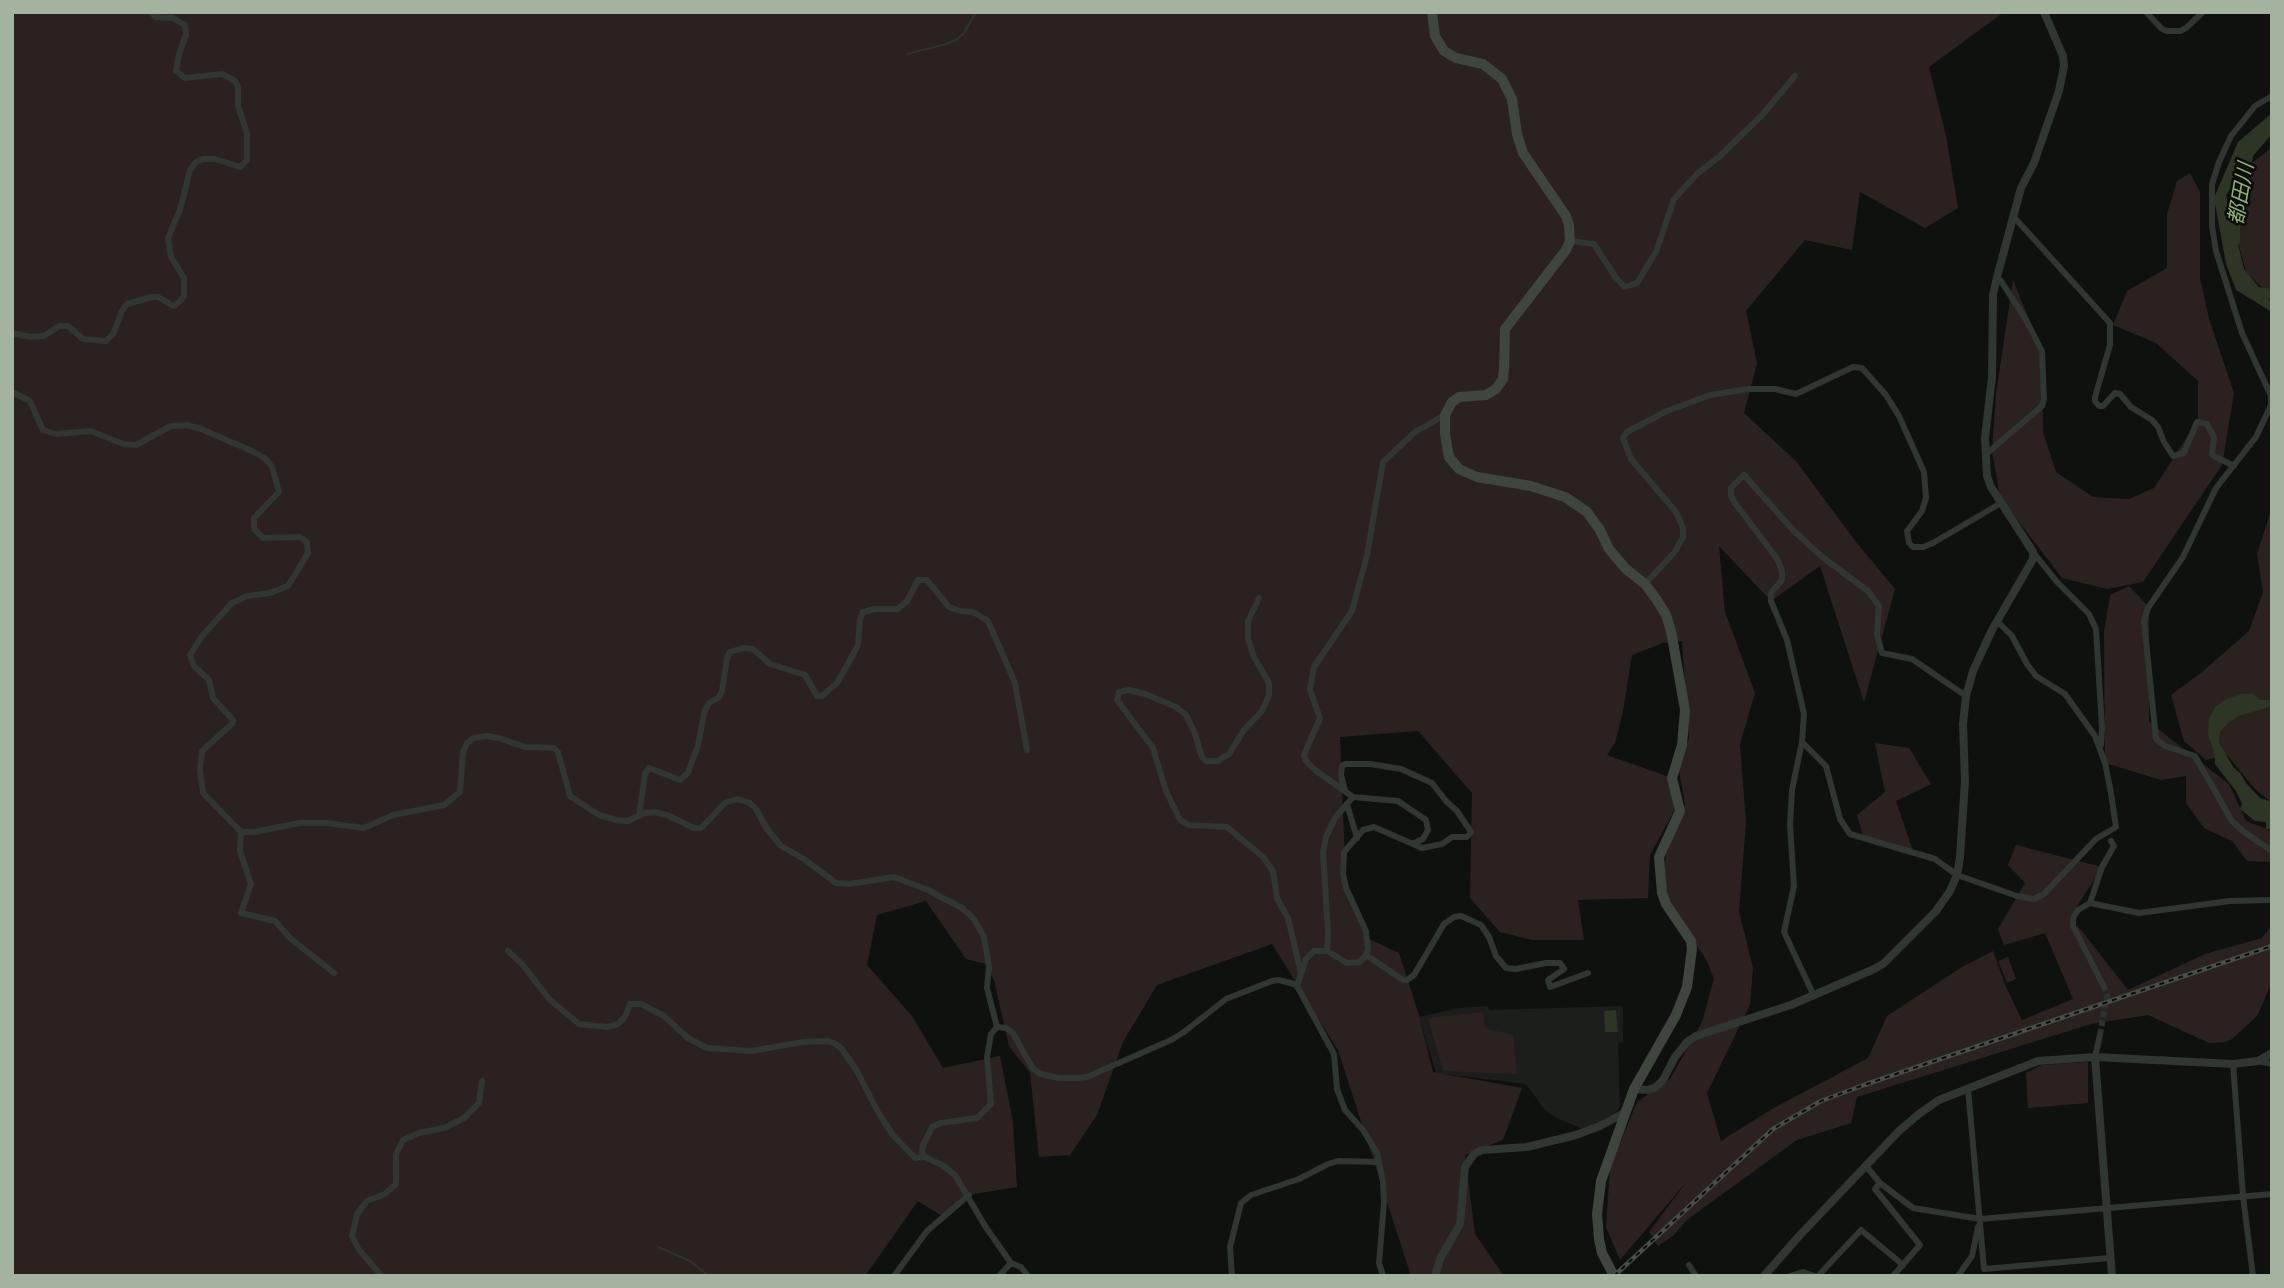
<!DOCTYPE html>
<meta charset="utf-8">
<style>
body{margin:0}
#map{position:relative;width:2284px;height:1288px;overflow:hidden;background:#0f110f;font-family:Helvetica,sans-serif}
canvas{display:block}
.frame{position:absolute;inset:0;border:14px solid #a4b39f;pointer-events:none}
</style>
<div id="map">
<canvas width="2284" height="1288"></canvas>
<div class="frame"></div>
</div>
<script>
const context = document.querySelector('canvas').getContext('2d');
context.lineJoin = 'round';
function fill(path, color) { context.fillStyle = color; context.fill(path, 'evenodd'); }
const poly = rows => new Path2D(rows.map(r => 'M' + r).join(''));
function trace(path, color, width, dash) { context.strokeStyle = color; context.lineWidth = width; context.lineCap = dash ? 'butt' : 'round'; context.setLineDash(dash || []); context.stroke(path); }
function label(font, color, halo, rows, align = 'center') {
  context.font = font + ' Helvetica,"Noto Sans JP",sans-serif'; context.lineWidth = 5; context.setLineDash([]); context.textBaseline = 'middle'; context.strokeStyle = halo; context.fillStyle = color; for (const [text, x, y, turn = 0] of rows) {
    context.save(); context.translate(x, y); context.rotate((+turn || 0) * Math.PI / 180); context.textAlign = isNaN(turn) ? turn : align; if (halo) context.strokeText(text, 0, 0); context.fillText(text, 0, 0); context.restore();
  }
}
fill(poly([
 [1488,1006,1489,1010,1623,1006,1623,1042,1618,1043,1620,1107,1613,1115,1582,1133,1580,1128,1555,1117,1544,1109,1526,1084,1436,1073,1419,1017,1459,1008]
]), '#1b1e1b');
fill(poly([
 [12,12,2004,12,1929,67,1946,136,1958,208,1925,228,1860,192,1852,250,1805,240,1746,311,1757,363,1744,413,1796,461,1856,542,1895,589,1864,702,1820,566,1771,601,1719,546,1725,612,1755,693,1740,744,1746,822,1739,911,1753,968,1750,1005,1707,1093,1721,1141,1772,1109,1868,1058,1887,1016,1962,967,1993,951,2006,987,2022,1020,2073,999,2045,933,2004,945,1998,929,2025,883,2008,865,2016,845,2102,867,2069,919,2082,931,2128,990,2205,954,2262,938,2272,925,2272,981,2264,1001,2257,1016,2232,1039,2226,1042,2209,1043,2148,1015,2091,1024,1857,1097,1851,1123,1797,1140,1706,1206,1687,1220,1674,1235,1658,1246,1649,1232,1688,1180,1620,1260,1606,1227,1610,1168,1637,1102,1670,1079,1702,1022,1714,979,1707,961,1662,893,1666,854,1685,804,1678,765,1689,739,1682,641,1663,643,1632,655,1623,711,1615,743,1607,755,1672,778,1674,811,1650,855,1648,898,1578,900,1584,940,1532,940,1500,932,1470,898,1472,793,1418,731,1340,737,1346,888,1367,938,1399,953,1418,1012,1433,1072,1522,1088,1503,1140,1465,1155,1475,1234,1504,1276,1411,1276,1338,1050,1272,944,1157,985,1123,1042,1097,1115,1070,1155,1039,1157,1030,1073,1009,1046,994,980,986,964,966,959,926,901,877,915,867,965,912,1016,943,1068,1000,1056,1013,1122,1017,1187,963,1196,942,1216,918,1201,865,1276,12,1276],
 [2272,147,2272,297,2246,272,2234,227,2252,163],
 [2190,173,2200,192,2200,278,2209,319,2234,393,2222,465,2143,582,2107,589,2062,578,2000,497,1992,451,1996,394,2013,280,2042,351,2043,432,2056,472,2093,497,2129,499,2154,488,2198,420,2198,381,2156,343,2113,325,2127,291,2167,268,2167,214,2177,181],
 [2272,507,2272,803,2255,789,2227,755,2206,760,2184,741,2171,695,2202,672,2249,631,2263,592,2257,554],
 [2129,586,2149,607,2149,722,2229,784,2246,821,2272,831,2272,862,2247,861,2232,841,2204,828,2186,803,2186,776,2161,780,2105,763,2104,632,2110,595],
 [1875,743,1909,748,1931,784,1896,801,1913,851,1864,840,1857,815,1885,792],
 [2008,957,2016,979,2007,983,1998,961],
 [1483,1012,1485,1028,1513,1035,1517,1074,1443,1071,1428,1018],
 [2088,1062,2088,1103,2028,1108,2026,1073,2042,1065]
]), '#2b2220');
fill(poly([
 [2272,113,2272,134,2253,156,2226,195,2244,269,2272,303,2272,312,2236,290,2226,264,2214,198,2238,142],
 [2242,694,2254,694,2260,700,2272,700,2272,706,2239,716,2229,722,2220,731,2219,743,2234,768,2240,773,2246,783,2260,798,2270,801,2272,804,2272,829,2266,829,2266,822,2255,821,2240,809,2242,804,2236,791,2215,764,2215,756,2208,734,2209,718,2216,706,2226,699],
 [1616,1010,1618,1032,1605,1032,1604,1011]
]), '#2d3525');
trace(poly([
 [907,54,943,45,956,40,964,33,976,12],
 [658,1247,690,1261,709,1276]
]), '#2d3525', 2);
trace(poly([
 [2235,241,2235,207,2248,157],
 [2250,291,2272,294]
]), '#2d3525', 10);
trace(poly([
 [2100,1035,2107,995,2104,987]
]), '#2d312c', 6, [6, 3]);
trace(poly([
 [2146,12,2162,29,2167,31,2180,31,2186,28,2203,12],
 [2272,96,2255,106,2231,136,2219,162,2212,184,2212,226,2216,251,2242,333,2271,396,2271,405,2256,437,2216,488,2183,557,2148,608,2144,621,2156,739,2165,746,2195,756,2232,821,2244,832,2272,851],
 [2013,216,2110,323,2110,345,2095,397,2095,401,2099,406,2103,406,2115,393,2120,394,2131,407,2152,420,2158,427,2164,442,2173,456,2184,453,2197,422,2207,424,2214,437,2212,455,2234,466],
 [1570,241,1594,244,1616,278,1625,287,1637,283,1656,252,1674,199,1698,173,1719,157,1763,114,1795,76],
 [12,333,30,337,44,336,59,326,68,326,83,339,106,341,113,334,122,311,127,304,152,297,158,297,174,306,181,300,184,296,184,278,171,257,168,238,180,210,190,170,196,162,203,159,215,159,240,167,247,160,247,133,238,106,238,87,235,81,222,74,185,78,176,71,179,54,186,35,185,25,173,18,155,17,151,12],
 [12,392,30,401,43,430,56,434,91,431,123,444,136,445,171,426,187,425,201,429,252,451,266,459,272,467,279,492,254,518,254,529,263,538,300,537,307,542,308,553,288,586,270,593,247,596,232,603,202,636,190,655,194,666,209,680,213,698,233,720,232,724,202,751,200,770,203,793,241,832,254,832,300,823,327,823,364,828,393,815,444,805,460,792,463,752,467,743,474,738,487,736,499,738,525,747,554,748,558,752,570,796,599,815,616,820,628,821,645,813,654,812,667,815,694,828,701,828,725,803,737,799,750,803,756,809,767,829,781,846,804,859,836,883,850,884,894,877,928,890,962,908,973,918,984,937,989,967,987,988,997,1027],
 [1985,455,2042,406,2044,399,2042,351,2025,318,2001,281,1997,277],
 [2033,552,2057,582,2089,614,2096,629,2102,728,2101,745],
 [1645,584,1674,553,1683,537,1683,528,1676,512,1631,459,1623,438,1627,432,1667,411,1710,395,1748,389,1775,389,1796,394,1853,367,1862,368,1886,395,1899,416,1924,472,1926,498,1922,511,1907,531,1909,543,1913,547,1923,547,1933,543,2001,503],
 [1259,598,1248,621,1248,639,1254,657,1269,683,1269,695,1262,711,1244,730,1229,754,1218,761,1206,761,1202,757,1194,731,1186,715,1176,707,1145,694,1129,690,1119,692,1117,700,1153,748,1166,791,1180,820,1189,825,1227,827,1263,857,1273,871,1277,898,1288,918,1301,973],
 [1802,742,1826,766,1840,819,1850,834,1935,859,1957,875,2017,896,2034,899,2044,894,2096,839,2116,827,2111,793,2105,763,2095,736,2065,694,2036,676,2027,664,2012,636,1997,621],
 [1347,804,1357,838],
 [639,816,645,774,649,768,680,780,688,773,698,745,704,713,709,703,719,697,722,691,727,658,730,652,743,648,753,649,770,664,805,675,817,696,822,696,837,683,855,651,858,645,860,619,863,612,875,609,898,609,907,601,918,580,927,580,949,607,960,611,973,612,988,621,1015,683,1027,750],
 [241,832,240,851,251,884,241,913,275,921,290,938,334,973],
 [1414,843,1423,839,1428,830,1426,820,1398,801,1353,797,1315,770,1306,761,1304,755,1320,718,1310,690,1314,667,1352,611,1367,555,1383,462,1415,432,1445,415],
 [2090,903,2102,867,2114,846,2111,841],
 [508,951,522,964,550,1000,579,1024,607,1027,618,1024,625,1017,630,1004,641,1004,664,1016,688,1038,707,1048,751,1051,803,1042,828,1041,834,1043,841,1048,857,1071,879,1114,893,1135,915,1158,925,1157,942,1165,955,1175,985,1226,1011,1263,1021,1267,1028,1276],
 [1327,951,1328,933,1323,852,1326,837,1335,818,1353,797],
 [1366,955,1403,980,1407,980,1414,975,1444,924,1454,917,1461,916,1481,925,1489,937,1496,956,1506,968,1516,969,1546,963,1560,963,1564,969,1548,980,1550,987,1588,973],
 [1297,986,1306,959,1314,951,1327,951,1347,963,1360,962,1365,956,1368,950,1366,931,1346,888,1343,874,1344,852,1363,830,1374,827,1422,848,1442,844,1452,837,1467,837,1471,832,1457,811,1446,801,1432,783,1401,769,1370,764,1345,764,1342,766,1341,775,1345,791],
 [2104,987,2073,926,2073,918,2078,910,2090,903,2139,913,2230,901,2272,900],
 [1814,996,1784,932,1794,886,1790,825,1792,790,1802,742,1804,714,1787,640,1771,601,1771,593,1782,580,1782,571,1778,560,1735,503,1731,496,1731,488,1744,475,1792,529,1821,556,1868,591,1879,606,1877,635,1882,653,1912,659,1966,696],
 [997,1027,1006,1028,1013,1033,1033,1069,1041,1074,1059,1078,1077,1078,1087,1077,1171,1040,1184,1032,1226,999,1272,981,1279,980,1294,984,1297,986,1334,1054,1337,1089,1345,1110,1363,1130,1377,1153,1383,1182,1384,1203,1379,1263,1383,1276],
 [2095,1057,2100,1035],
 [2258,1061,2272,1064],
 [2233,1064,2243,1196,2253,1276],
 [1968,1088,1984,1269,2110,1258],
 [925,1157,922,1153,923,1145,932,1127,941,1123,977,1118,991,1104,987,1057,991,1034,997,1027],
 [1866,1166,1880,1183,1913,1208,1980,1219,2272,1194],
 [1880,1183,1875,1189,1920,1245,1893,1276],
 [1689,1265,1696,1276],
 [382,1276,359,1250,352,1236,357,1214,367,1201,385,1194,396,1184,396,1154,403,1140,419,1133,444,1128,464,1118,479,1103,482,1081],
 [894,1276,927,1231,969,1195],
 [999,1276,1011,1263],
 [1232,1276,1230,1247,1241,1203,1251,1195,1299,1179,1328,1164,1338,1161,1378,1162],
 [1790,1276,1803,1272,1815,1276],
 [1818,1276,1861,1230,1903,1265],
 [1958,1276,1972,1256,1978,1227]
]), '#303630', 6);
trace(poly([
 [2095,1057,2112,1276],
 [1634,1089,1648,1090,1656,1087,1663,1080,1675,1057,1687,1042,1696,1036,1791,1005,1872,970,1883,964,1936,911,1950,891,1957,875,1960,857,1965,781,1963,724,1966,696,1973,671,1992,630,2033,559,2033,552,1991,487,1987,476,1985,438,1992,377,1993,295,1997,277,2021,188,2034,163,2059,91,2064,66,2063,56,2044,12],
 [1435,1276,1440,1259,1460,1224,1465,1167,1474,1154,1482,1150,1527,1147,1576,1135,1600,1126,1624,1113],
 [1764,1276,1800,1235,1899,1131,1919,1114,1939,1100,2038,1061,2095,1057,2233,1064,2258,1061,2272,1053]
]), '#303630', 8);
trace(poly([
 [1432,12,1435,36,1444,51,1456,58,1483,64,1502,79,1512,99,1517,134,1523,153,1566,216,1569,225,1570,241,1566,250,1505,329,1504,369,1503,379,1496,389,1486,395,1459,397,1452,402,1445,415,1445,434,1449,457,1459,469,1477,477,1531,486,1565,497,1587,512,1600,530,1609,549,1626,569,1645,584,1657,600,1666,615,1671,631,1685,710,1682,745,1672,778,1680,811,1659,857,1662,893,1666,904,1691,941,1692,949,1687,987,1676,1015,1634,1089,1601,1181,1597,1214,1599,1239,1602,1253,1614,1276]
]), '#3f463e', 10);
const rail = poly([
 [1614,1276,1773,1129,1821,1101,1864,1085,2272,946]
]);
trace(rail, '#484f47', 4.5);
trace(rail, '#0a0c0a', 2, [5]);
label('italic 21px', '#90b271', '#0a0c0a', [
 ["都田川",2242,194,-80]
]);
</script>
